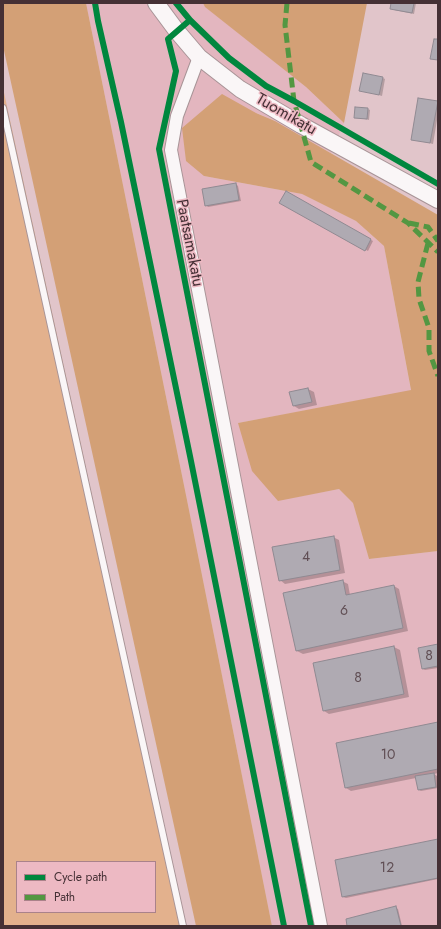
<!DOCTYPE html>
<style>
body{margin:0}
#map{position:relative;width:441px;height:929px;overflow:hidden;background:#e1c5ca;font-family:Jost,sans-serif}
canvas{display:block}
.frame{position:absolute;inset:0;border:4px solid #453035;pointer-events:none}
.legend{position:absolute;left:16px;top:861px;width:140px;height:52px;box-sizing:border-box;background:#edb9c3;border:1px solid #aa828a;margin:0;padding:5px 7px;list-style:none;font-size:12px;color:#453035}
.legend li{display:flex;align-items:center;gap:8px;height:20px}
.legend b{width:20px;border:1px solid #aa828a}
</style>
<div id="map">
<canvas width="441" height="929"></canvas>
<div class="frame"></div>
<ul class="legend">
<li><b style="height:5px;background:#00873e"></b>Cycle path</li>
<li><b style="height:5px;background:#539742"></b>Path</li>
</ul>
</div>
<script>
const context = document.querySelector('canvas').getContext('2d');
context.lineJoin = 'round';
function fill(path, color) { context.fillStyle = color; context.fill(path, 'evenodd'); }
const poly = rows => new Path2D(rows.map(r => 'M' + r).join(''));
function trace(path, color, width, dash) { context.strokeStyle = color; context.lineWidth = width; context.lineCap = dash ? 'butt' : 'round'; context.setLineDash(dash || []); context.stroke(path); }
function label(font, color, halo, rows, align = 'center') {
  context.font = font + ' Jost,sans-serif'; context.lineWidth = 3; context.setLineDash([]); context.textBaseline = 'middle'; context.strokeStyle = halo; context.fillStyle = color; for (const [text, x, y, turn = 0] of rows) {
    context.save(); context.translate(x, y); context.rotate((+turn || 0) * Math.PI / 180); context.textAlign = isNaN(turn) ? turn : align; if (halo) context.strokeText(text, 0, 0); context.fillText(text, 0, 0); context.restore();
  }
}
fill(poly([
 [86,3,203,3,206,7,306,87,344,123,331,153,275,121,257,113,204,176,302,194,356,221,384,246,411,391,238,423,278,500,339,489,353,503,369,559,438,551,438,926,272,926,187,500]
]), '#e3b6bf');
fill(poly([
 [3,88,186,926,3,926],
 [17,862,155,862,155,912,17,912]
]), '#e3b18d');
fill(poly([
 [3,3,86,3,187,500,272,926,196,926,3,46],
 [203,3,367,3,344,123,306,87,205,7],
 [222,94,256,113,275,121,438,215,438,551,369,559,353,503,339,489,278,501,252,471,238,423,411,390,384,246,356,221,302,194,204,176,186,161,182,128]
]), '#d3a076');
fill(poly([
 [392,3,416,3,414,14,394,10],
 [383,78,385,79,382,96,361,90],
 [437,102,438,114,433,144,412,139],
 [368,109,370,110,369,120,355,117],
 [236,184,238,186,241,201,208,207,206,205],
 [286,193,373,241,368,251,281,203],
 [308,389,314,392,317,405,299,409,294,406],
 [333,537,339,540,345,573,285,584,280,580],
 [342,581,348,584,350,595,394,586,399,589,408,631,303,654,297,651],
 [438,645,438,668,425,670,423,669],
 [394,647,400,650,409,697,329,714,324,711],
 [438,723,438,773,434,774,437,776,438,788,421,791,419,790,416,778,351,791,346,788],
 [438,840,438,879,346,898,343,897],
 [396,908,398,909,402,926,348,926]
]), '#0003');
const building = poly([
 [391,3,414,3,412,13,390,9,391,3],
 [434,39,438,39,438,60,430,59,434,39],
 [363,73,383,77,379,95,359,91,363,73],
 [418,98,438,101,430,143,411,140,418,98],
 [355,107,368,108,367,119,354,118,355,107],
 [236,183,239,200,205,206,202,189,236,183],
 [286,191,371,239,365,251,279,203,286,191],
 [308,388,312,402,293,406,289,392,308,388],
 [334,536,340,570,279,581,272,547,334,536],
 [343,580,346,595,394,585,403,628,296,651,283,593,343,580],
 [438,644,438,666,422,669,418,648,438,644],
 [394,646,404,694,323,711,313,663,394,646],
 [438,722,438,769,345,788,336,743,438,722],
 [434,773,436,787,418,790,415,776,434,773],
 [438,839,438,878,342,897,335,860,438,839],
 [396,906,401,926,347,926,346,919,396,906]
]);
fill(building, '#afaab2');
trace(building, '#908a92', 1);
const lane = poly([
 [3,108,183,926]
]);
const street = poly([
 [199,57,177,116,171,150,321,926]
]);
const secondary = poly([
 [156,3,176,30,199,57,240,89,301,125,438,200]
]);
trace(lane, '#a89497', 8);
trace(street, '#a89497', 14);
trace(secondary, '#a89497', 18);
trace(lane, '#faf6f7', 6);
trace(street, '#faf6f7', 12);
trace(secondary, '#faf6f7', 16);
trace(poly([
 [287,3,285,25,294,101,311,162,408,223,438,252],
 [409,223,428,227,438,241],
 [428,243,418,282,419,299,429,328,429,351,438,376]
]), '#539742', 5, [10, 5]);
trace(poly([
 [95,3,98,21,121,122,190,456,284,926],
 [176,3,190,20,229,58,266,86,294,101,438,184],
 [190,20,168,39,176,71,159,149,311,926]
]), '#00873e', 6);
label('14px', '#604e54', null, [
 ["4",306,558],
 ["6",344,612],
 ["8",429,657],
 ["8",358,679],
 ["10",388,756],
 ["12",387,869]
]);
label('16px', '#453035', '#edb9c3', [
 ["Tuomikatu",286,115,30],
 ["Paatsamakatu",189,243,79]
]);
</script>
